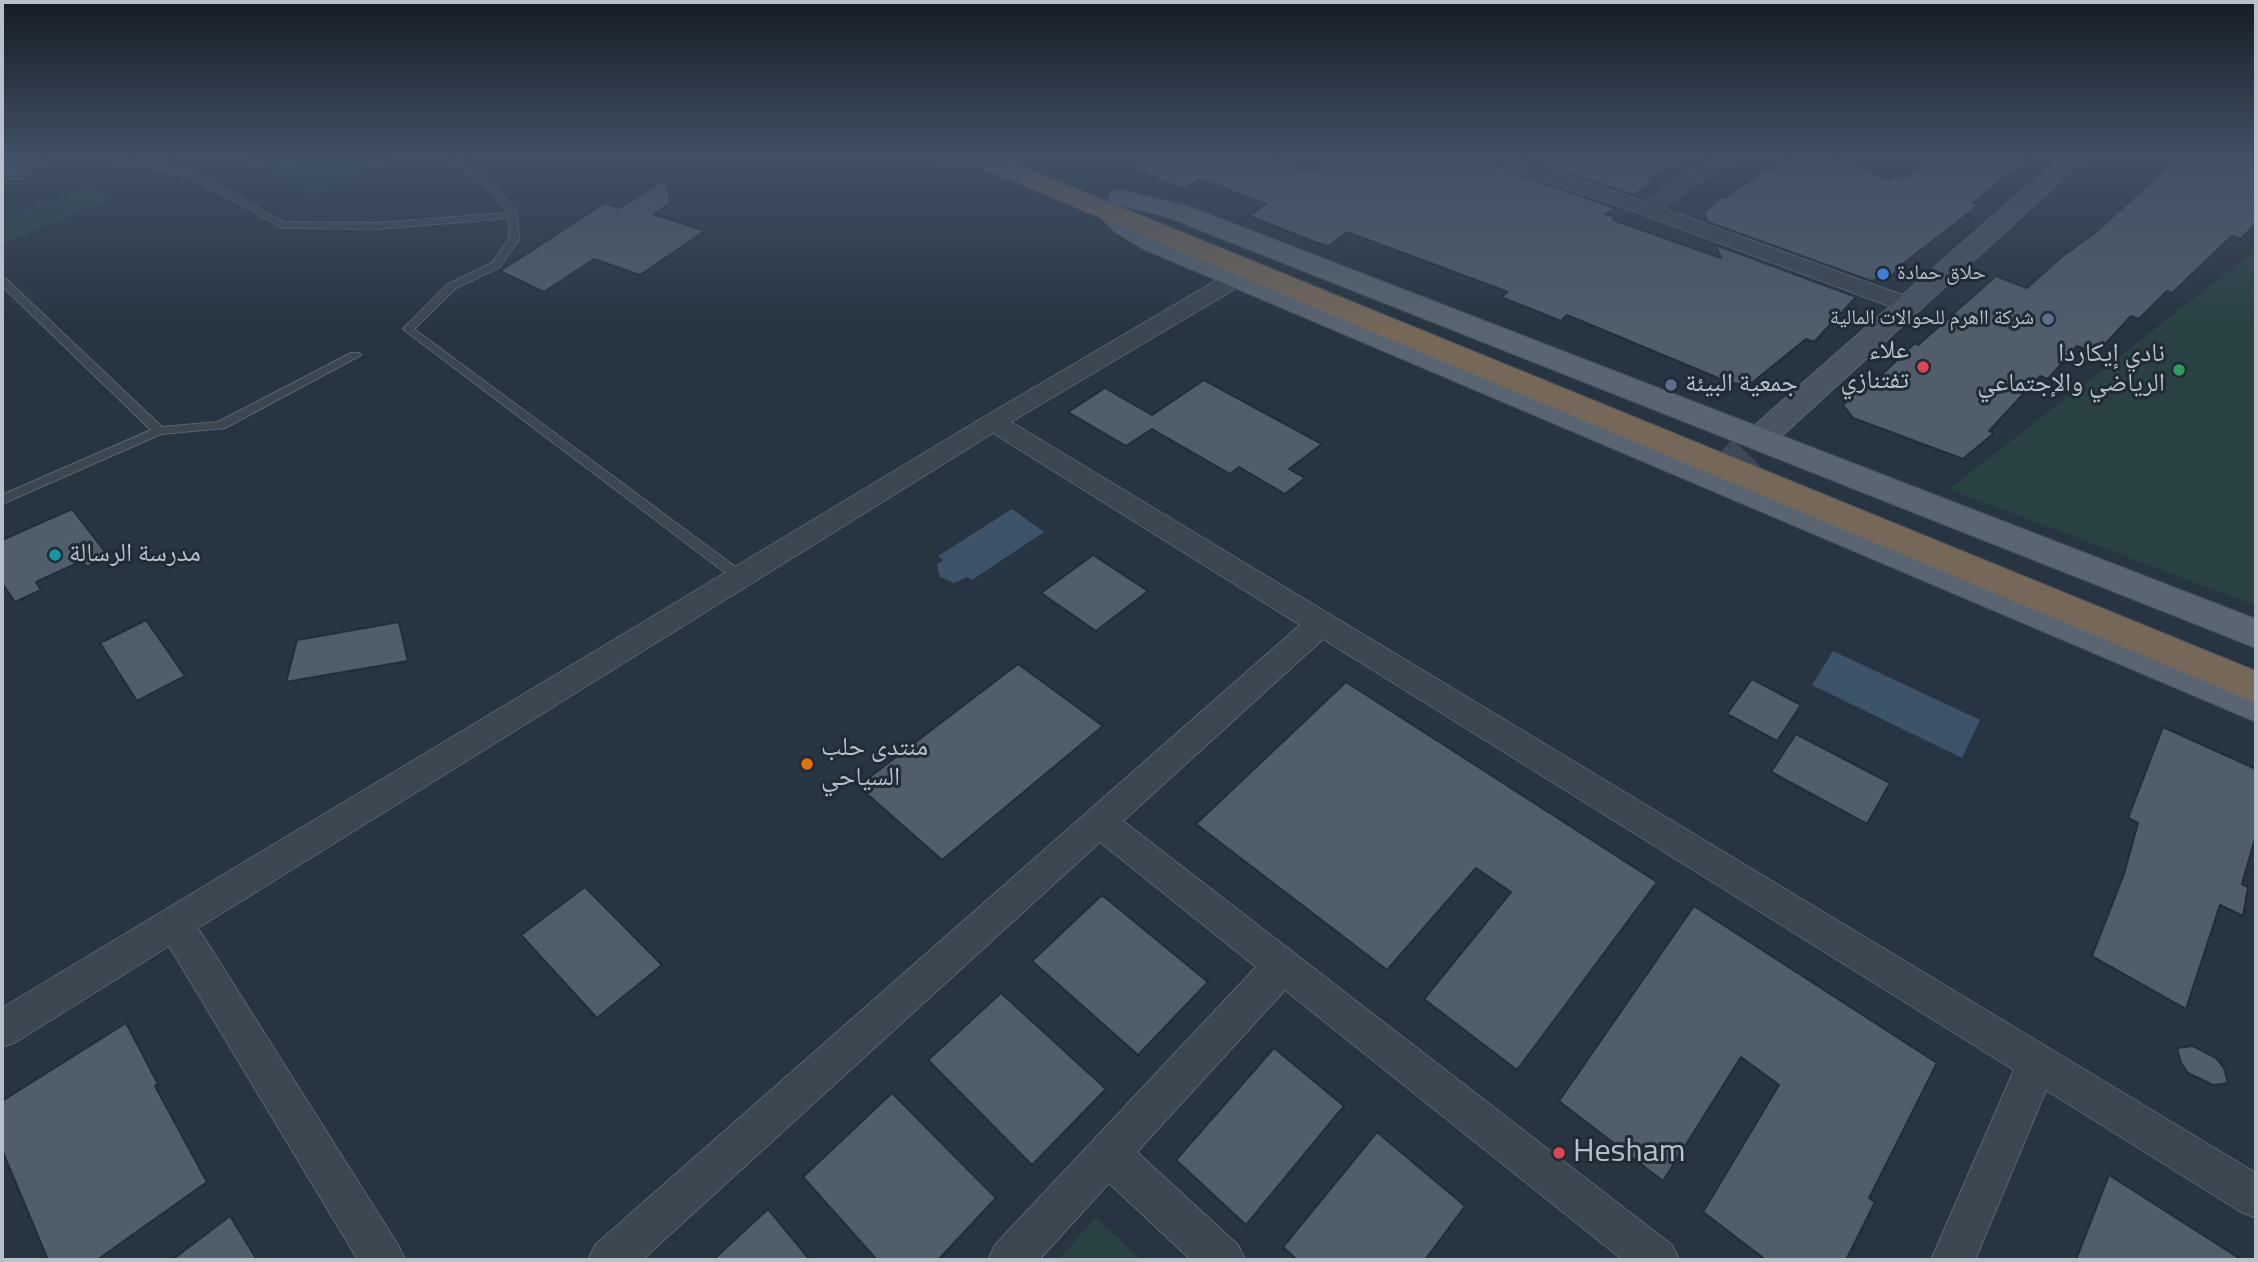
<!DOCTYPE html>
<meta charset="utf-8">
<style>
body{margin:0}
#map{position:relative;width:2258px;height:1262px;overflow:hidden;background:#273441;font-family:"Titillium Web",sans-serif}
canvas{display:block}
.frame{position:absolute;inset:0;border:4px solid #b8c1cb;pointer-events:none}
</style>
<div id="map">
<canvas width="2258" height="1262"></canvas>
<div class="frame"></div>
</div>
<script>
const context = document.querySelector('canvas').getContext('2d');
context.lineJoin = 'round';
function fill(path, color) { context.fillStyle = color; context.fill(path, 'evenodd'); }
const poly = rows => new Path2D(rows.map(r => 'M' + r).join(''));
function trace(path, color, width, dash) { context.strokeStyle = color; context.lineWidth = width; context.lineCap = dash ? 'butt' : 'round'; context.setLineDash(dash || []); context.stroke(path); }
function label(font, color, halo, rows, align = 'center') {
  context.font = font + ' "Titillium Web","Noto Naskh Arabic",sans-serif'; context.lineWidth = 6; context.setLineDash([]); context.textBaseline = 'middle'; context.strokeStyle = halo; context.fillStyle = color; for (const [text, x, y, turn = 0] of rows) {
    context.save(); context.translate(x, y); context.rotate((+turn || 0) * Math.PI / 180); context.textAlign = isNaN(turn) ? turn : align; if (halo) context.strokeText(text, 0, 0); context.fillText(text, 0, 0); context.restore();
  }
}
fill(poly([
 [246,156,310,156,274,173,243,158],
 [314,156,397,156,315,195,270,176],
 [86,185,114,197,2,245,2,221],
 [2256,250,2256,606,1949,489],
 [1096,1217,1141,1260,1058,1260]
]), '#294142');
fill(poly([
 [1012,509,1044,532,972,580,967,577,954,583,940,577,937,565,943,560,938,556],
 [1833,651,1980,720,1962,758,1812,685]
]), '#3d5369');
const building = poly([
 [1157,156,1265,156,1310,173,1335,156,1480,156,1483,162,1615,208,1605,214,1616,217,1613,220,1721,258,1716,245,1856,297,1814,342,1806,339,1753,382,1742,384,1730,383,1567,315,1561,321,1501,297,1508,292,1347,232,1329,246,1315,242,1249,216,1266,204,1200,179,1184,189,1135,170,1157,156],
 [1520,156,1682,156,1649,178,1656,180,1633,195,1520,156],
 [1794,156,1827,156,1890,180,1897,175,1905,178,1934,156,2031,156,1973,203,1979,205,1904,263,1892,275,1871,281,1708,222,1704,212,1722,197,1725,198,1765,170,1770,172,1794,156],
 [2179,156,2256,156,2256,223,2241,239,2232,236,2172,293,2167,291,2139,319,2131,316,2097,353,2077,346,2048,379,2040,376,1989,431,1994,433,1963,459,1853,418,1843,405,1869,380,1874,382,1915,343,1918,345,1996,276,2027,288,2060,258,2095,233,2179,156],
 [667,179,670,204,653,214,705,231,640,275,594,259,544,292,500,271,605,203,619,208,667,179],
 [1204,380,1322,444,1289,469,1305,478,1285,494,1239,467,1230,474,1152,429,1126,446,1068,412,1105,388,1152,415,1204,380],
 [72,509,109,557,87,567,82,561,36,582,41,590,15,602,2,583,2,540,72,509],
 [1093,555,1148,591,1096,631,1041,593,1093,555],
 [146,620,185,676,137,701,100,643,146,620],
 [399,622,408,661,286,682,297,640,399,622],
 [1018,664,1103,726,942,860,858,786,1018,664],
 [1752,679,1801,705,1777,741,1727,714,1752,679],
 [1346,682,1657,882,1517,1070,1424,999,1511,892,1476,868,1387,970,1196,824,1346,682],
 [2163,727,2256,769,2256,835,2242,884,2248,887,2243,916,2220,905,2186,1009,2092,956,2124,874,2138,823,2128,818,2163,727],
 [1796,734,1890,783,1867,824,1771,772,1796,734],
 [585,887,662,965,597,1018,521,935,585,887],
 [1102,895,1208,982,1138,1055,1032,961,1102,895],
 [1694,906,1937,1063,1869,1198,1875,1202,1846,1260,1766,1260,1703,1212,1779,1085,1741,1057,1663,1181,1559,1101,1694,906],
 [1001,993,1106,1089,1032,1165,928,1060,1001,993],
 [126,1023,158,1084,155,1086,207,1182,97,1260,48,1260,2,1150,2,1101,126,1023],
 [2193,1046,2216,1058,2224,1068,2228,1083,2213,1085,2188,1073,2181,1063,2177,1048,2193,1046],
 [1274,1048,1344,1106,1246,1225,1176,1160,1274,1048],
 [892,1093,996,1198,938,1260,877,1260,803,1177,892,1093],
 [1377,1132,1465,1206,1425,1260,1297,1260,1283,1247,1377,1132],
 [2109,1175,2242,1260,2076,1260,2109,1175],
 [768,1209,810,1260,713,1260,768,1209],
 [230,1216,257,1260,172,1260,230,1216]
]);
fill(building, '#505d6b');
trace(building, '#222d38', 2);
trace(poly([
 [1720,480,1760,438]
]), '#3d4956', 38, [38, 18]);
const lane = poly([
 [98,156,117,156,149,164,162,156,174,156,159,166,201,175,284,222,378,223,507,213,492,192,450,156,460,156,498,188,517,213,519,239,500,267,456,288,414,329,745,574,747,577,745,580,735,580,403,329,448,284,492,263,509,239,509,218,378,229,282,228,195,179,98,156],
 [2,278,6,279,162,427,218,422,351,353,359,353,361,355,225,428,161,434,2,504,2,495,151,430,2,286,2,278]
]);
const street = poly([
 [1482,156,1511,156,1644,202,1716,156,1739,156,1662,208,1916,300,1919,305,1916,310,1900,310,1639,213,1484,160,1482,156],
 [2,166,21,166,31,172,21,178,2,178,2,166],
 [1235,272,1243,274,1246,279,1243,284,1011,422,2256,1173,2256,1218,2241,1212,2046,1090,1975,1260,1931,1260,2014,1070,1323,639,1123,821,1672,1245,1679,1260,1623,1260,1285,990,1137,1152,1238,1245,1245,1260,1191,1260,1109,1183,1039,1260,988,1260,995,1245,1256,967,1100,842,642,1260,588,1260,595,1245,1300,625,993,433,198,928,398,1245,405,1260,358,1260,169,946,16,1042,2,1047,2,1008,984,417,1227,274,1235,272]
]);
const secondary = poly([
 [2061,156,2088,156,1772,445,1760,448,1748,445,1744,438,1748,431,2061,156]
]);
const primary = poly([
 [12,156,44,156,41,161,2,179,2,161,12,156],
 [938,156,997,156,1001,162,998,167,989,169,941,161,938,156],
 [1121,190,1185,205,2256,619,2256,648,1167,217,1115,204,1133,220,1161,236,1245,273,2256,689,2256,722,1141,248,1115,232,1092,209,1096,203,1111,203,1108,198,1112,192,1121,190]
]);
const highway = poly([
 [980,157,998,157,2256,671,2256,703,980,167,977,162,980,157]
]);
trace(lane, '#59646e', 2);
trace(street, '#59646e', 2);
trace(secondary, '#59646e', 2);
trace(primary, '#454f5a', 2);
trace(highway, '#46515b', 2);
fill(lane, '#3b4651');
fill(street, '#3b4651');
fill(secondary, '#495563');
fill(primary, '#596570');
fill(highway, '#766858');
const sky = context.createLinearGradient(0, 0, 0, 333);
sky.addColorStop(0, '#151d24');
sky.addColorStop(0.47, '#415065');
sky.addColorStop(1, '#41506500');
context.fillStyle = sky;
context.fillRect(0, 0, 2258, 333);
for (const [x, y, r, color] of [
 [1883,274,7,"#3f7fe0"],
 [2048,319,7,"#5c6f8a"],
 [1923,367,7,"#e0444e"],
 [2179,370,7,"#2e9e5b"],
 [1671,385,7,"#5c6f8a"],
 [55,555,7,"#0f9aa8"],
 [807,764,7,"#e8710a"],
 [1559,1153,7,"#e0444e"]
]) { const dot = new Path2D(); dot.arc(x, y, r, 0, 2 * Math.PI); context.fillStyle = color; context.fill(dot); trace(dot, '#202b36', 2.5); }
label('21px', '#b8c1cb', '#202b36', [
 ["حلاق حمادة",1897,274],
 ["شركة ااهرم للحوالات المالية",2034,319,"right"]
], 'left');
label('26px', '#b8c1cb', '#202b36', [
 ["علاء",1909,352,"right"],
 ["تفتنازي",1909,382,"right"],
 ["نادي إيكاردا",2165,355,"right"],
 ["الرياضي والإجتماعي",2165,385,"right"],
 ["جمعية البيئة",1685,385],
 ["مدرسة الرسالة",69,555],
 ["منتدى حلب",821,749],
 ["السياحي",821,779]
], 'left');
label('32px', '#b8c1cb', '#202b36', [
 ["Hesham",1573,1153]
], 'left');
</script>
